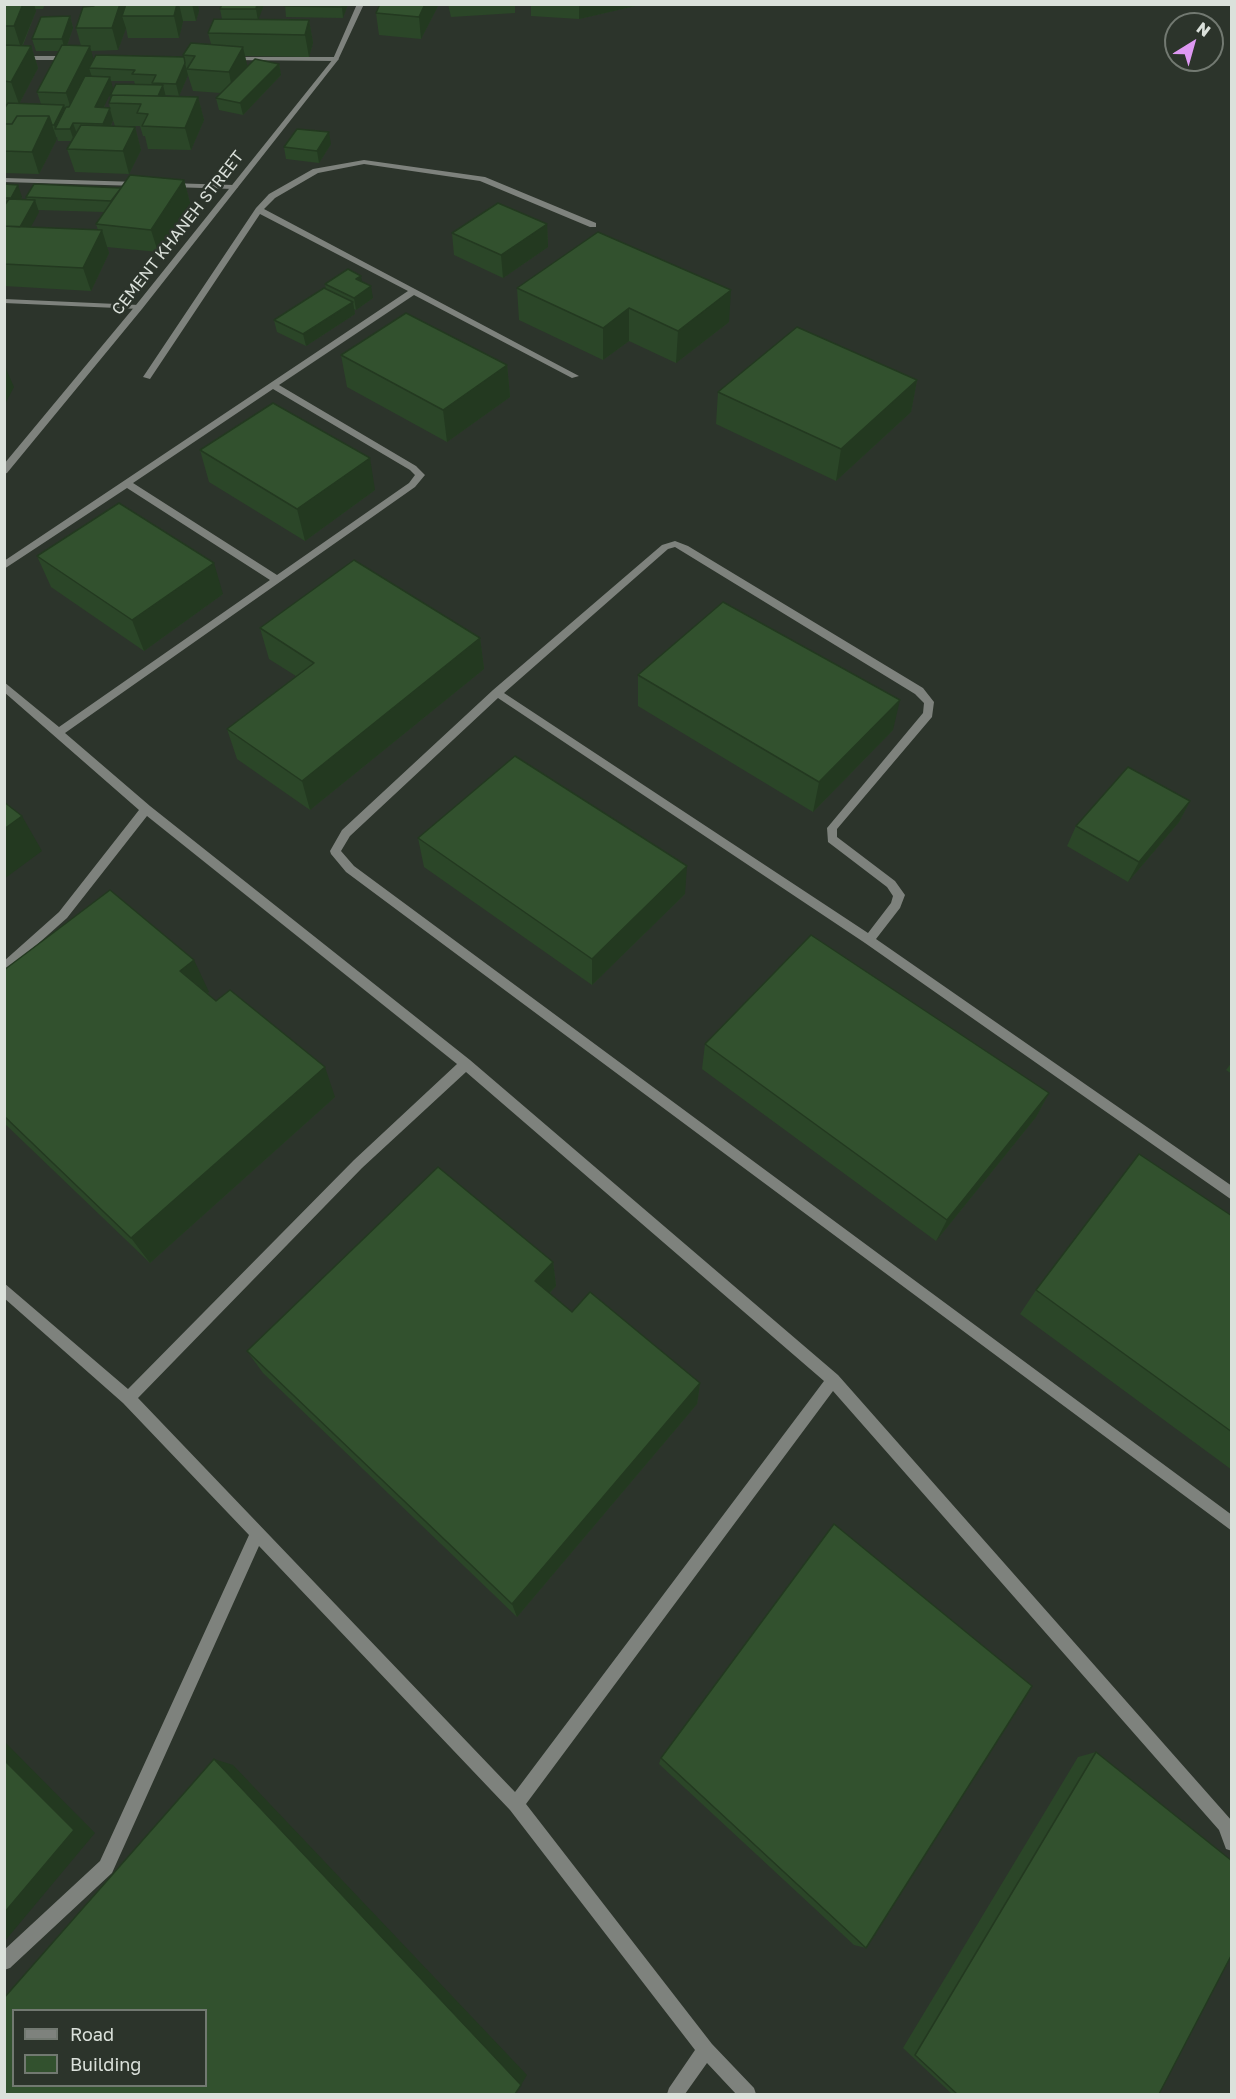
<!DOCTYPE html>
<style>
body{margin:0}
#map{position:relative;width:1236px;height:2099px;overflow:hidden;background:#2c342b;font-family:"Golos Text",sans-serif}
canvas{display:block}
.frame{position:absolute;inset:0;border:6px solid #dbe1db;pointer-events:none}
.legend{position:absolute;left:12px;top:2009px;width:195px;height:78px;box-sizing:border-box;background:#2c342b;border:2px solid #727971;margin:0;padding:8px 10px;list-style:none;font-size:18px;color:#dbe1db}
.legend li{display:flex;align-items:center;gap:12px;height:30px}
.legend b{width:30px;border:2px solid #727971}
.north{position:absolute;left:1164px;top:12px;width:60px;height:60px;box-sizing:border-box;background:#2c342b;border:2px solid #727971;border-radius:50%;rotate:37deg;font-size:16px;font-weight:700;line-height:24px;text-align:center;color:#dbe1db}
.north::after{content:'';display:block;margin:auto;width:21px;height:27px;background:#de98f2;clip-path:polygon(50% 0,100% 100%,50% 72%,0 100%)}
</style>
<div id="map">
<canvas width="1236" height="2099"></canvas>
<div class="frame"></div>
<ul class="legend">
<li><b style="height:8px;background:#7e827d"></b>Road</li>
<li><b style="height:16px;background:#32512e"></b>Building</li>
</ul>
<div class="north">N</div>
</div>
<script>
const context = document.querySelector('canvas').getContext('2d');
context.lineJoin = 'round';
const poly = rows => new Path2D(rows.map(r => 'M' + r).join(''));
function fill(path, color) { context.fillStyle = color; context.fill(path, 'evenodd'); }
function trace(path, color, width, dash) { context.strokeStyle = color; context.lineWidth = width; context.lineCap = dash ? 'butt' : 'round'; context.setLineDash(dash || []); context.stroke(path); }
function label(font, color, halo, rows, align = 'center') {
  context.font = font + ' "Golos Text",sans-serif'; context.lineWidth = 5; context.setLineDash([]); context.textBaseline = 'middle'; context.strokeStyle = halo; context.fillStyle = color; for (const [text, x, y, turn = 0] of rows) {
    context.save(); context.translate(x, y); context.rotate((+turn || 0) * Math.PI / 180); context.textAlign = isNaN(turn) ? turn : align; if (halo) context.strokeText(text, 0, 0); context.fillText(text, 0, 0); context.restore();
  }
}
fill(poly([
 [364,160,485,177,596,223,596,227,590,227,480,181,364,164,318,173,275,198,264,209,579,376,572,378,414,295,279,385,416,466,425,475,415,487,65,733,150,806,470,1060,838,1375,1232,1821,1232,1851,1226,1849,1219,1830,833,1391,526,1804,712,2044,754,2088,756,2094,736,2094,707,2063,685,2094,667,2094,669,2088,695,2050,510,1810,259,1546,112,1873,10,1968,4,1970,4,1950,100,1861,249,1535,123,1403,4,1298,4,1283,128,1389,354,1160,457,1064,147,816,67,918,4,974,4,961,59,912,139,810,4,692,4,682,59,727,270,580,127,488,4,569,4,561,408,291,260,214,150,379,143,377,256,208,269,194,313,169,364,160],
 [273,389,410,470,415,475,409,483,277,575,133,483,273,389],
 [466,1072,824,1381,515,1792,138,1398,362,1168,466,1072],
 [675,541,688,546,923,688,934,702,932,717,837,829,837,837,895,881,905,895,900,908,876,939,1232,1186,1232,1200,865,943,498,698,350,836,341,851,354,866,1232,1515,1232,1531,346,872,331,854,330,851,342,830,493,690,662,545,675,541],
 [675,547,915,694,924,703,923,713,827,828,828,842,887,887,893,896,891,903,868,933,504,693,668,549,675,547]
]), '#7e827d');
fill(poly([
 [4,56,69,56,72,58,69,60,4,60,4,56],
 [231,57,336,57,339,59,336,61,229,60,229,58,231,57],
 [4,178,138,182,142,184,138,186,4,182,4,178],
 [168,183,234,185,238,187,234,189,171,187,167,185,168,183],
 [4,299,139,305,143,307,139,309,4,303,4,299]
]), '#7e827d');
fill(poly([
 [357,4,364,4,338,60,142,309,7,473,4,474,4,464,136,305,333,59,357,4]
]), '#7e827d');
fill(poly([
 [4,4,45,4,43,9,35,9,36,11,23,45,31,46,38,68,19,104,41,104,37,92,59,51,36,51,32,39,70,16,73,28,67,46,81,46,76,28,95,4,198,4,199,11,196,21,183,21,179,38,128,38,126,28,118,50,91,51,93,60,184,57,183,55,211,44,208,33,222,19,220,9,222,4,264,4,258,20,309,20,313,43,309,57,245,56,247,67,279,64,281,75,243,115,219,110,216,98,221,93,193,91,188,75,179,96,165,95,166,97,198,97,204,120,191,150,148,149,145,136,143,136,140,126,115,126,113,120,111,126,135,127,141,150,129,174,75,172,67,149,72,141,58,141,57,137,56,137,57,139,39,174,4,173,4,109,7,104,4,104],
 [111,81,134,81,135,84,110,96,111,99,109,103,110,108,104,108],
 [285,4,348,4,343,18,286,17],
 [380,4,438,4,438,6,421,39,379,35,376,13],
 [448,4,515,4,515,13,451,17],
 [531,4,635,4,635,6,579,19,531,16],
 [331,144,319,163,286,159,284,147],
 [184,180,190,203,158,252,107,247,109,253,91,291,4,286,4,184,22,197,21,199,27,200,26,197],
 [38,210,104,212,96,224,98,230,30,227,39,212],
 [547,224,548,247,503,278,454,255,452,233],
 [362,282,373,298,356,310,354,309,355,314,306,346,277,332,274,320,326,289,325,284],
 [517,288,729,322,676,363,629,341,603,360,519,320],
 [341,355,507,365,510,397,447,442,347,387],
 [917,380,911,412,836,481,716,424,718,392],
 [200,450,375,490,305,541,209,482],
 [37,556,223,594,144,651,51,587],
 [260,628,480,638,484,669,310,810,237,759,227,729,296,676,269,659],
 [638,675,893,730,813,812,638,706],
 [1190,801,1179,822,1128,882,1067,846,1076,826],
 [418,838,685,894,592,985,424,867],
 [4,970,209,992,207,994,335,1097,150,1263,4,1123],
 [705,1044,1049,1093,1036,1117,936,1241,702,1069],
 [1232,1062,1232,1074,1226,1070],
 [1232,1216,1232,1470,1020,1314,1036,1290],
 [553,1262,556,1286,550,1293,572,1312,700,1383,697,1404,517,1617,263,1373,247,1351],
 [1096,1752,1159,2094,952,2094,903,2048,1078,1757],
 [661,1758,866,1948,854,1945,659,1764]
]), '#2b4628');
fill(poly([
 [23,4,34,4,36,11,21,48,14,26],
 [120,4,127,4,122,16,126,28,118,50,112,28],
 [177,4,179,4,183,21,179,38,174,16],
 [192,4,198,4,199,11,196,21],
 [257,4,264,4,258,21,256,9],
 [343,4,348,4,343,18,342,7],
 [425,4,438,4,438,6,421,39,419,17],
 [579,4,635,4,635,6,579,19],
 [70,16,73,28,65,51,62,39],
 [309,20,313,43,309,57,305,35],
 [31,46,38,68,19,104,11,82],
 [90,46,96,69,89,68,92,77,73,115,66,93],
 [243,47,248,69,233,94,229,72],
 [185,63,188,75,179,96,176,84],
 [279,64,281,75,243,115,240,103],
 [110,77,113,88,98,119,95,107],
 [163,85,166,97,157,97],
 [198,97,204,120,191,150,185,128],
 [64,105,68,117,55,129,54,125],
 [110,109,113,120,107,135,103,124],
 [49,116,57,139,39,174,32,152],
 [73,123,77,134,74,141,70,129],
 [135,127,141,150,129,174,123,151],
 [329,132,331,144,319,163,317,151],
 [184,180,190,203,158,252,151,230],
 [18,185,22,197,15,210,11,198],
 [35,200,39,212,20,247,15,235],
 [547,224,548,247,503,278,501,255],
 [102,230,109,253,91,291,83,268],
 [361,276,363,288,356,279],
 [371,286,373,298,356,310,354,298],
 [731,290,729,322,676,363,678,331],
 [353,302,355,314,306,346,303,334],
 [629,308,629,341,603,360,603,328],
 [4,364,14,387,4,406],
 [507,365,510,397,447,442,443,410],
 [917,380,911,412,836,481,841,449],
 [370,458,375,490,305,541,297,509],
 [214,563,223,594,144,651,132,620],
 [480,638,484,669,310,810,302,781],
 [900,700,893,730,813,812,819,782],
 [1190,801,1179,822,1128,882,1139,862],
 [22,816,42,851,4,879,4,829],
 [687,866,685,894,592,985,592,959],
 [194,960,209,992,196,1003,180,971],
 [325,1067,335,1097,150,1263,131,1238],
 [1049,1093,1036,1117,936,1241,947,1220],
 [553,1262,556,1286,538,1305,535,1281],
 [700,1383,697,1404,517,1617,512,1604],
 [4,1741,95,1833,4,1942],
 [214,1759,233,1765,527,2075,521,2085]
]), '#233920');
const building = poly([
 [4,4,23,4,14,26,4,26,4,4],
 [95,4,120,4,112,28,76,28,83,7,94,6,95,4],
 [126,4,177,4,174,16,122,16,126,4],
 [222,4,257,4,256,9,220,9,222,4],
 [285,4,343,4,342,7,284,6,285,4],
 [380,4,425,4,419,17,376,13,380,4],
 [70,16,62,39,32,39,41,17,70,16],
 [214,19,309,20,305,35,208,33,214,19],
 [191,43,243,47,229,72,187,69,195,56,183,55,191,43],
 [4,45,31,46,11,82,4,81,4,45],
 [62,45,90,46,66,93,37,92,62,45],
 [96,55,184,57,185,63,176,84,152,83,156,75,132,74,135,70,89,68,96,55],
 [255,59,279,64,240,103,216,98,255,59],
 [85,76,110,77,95,107,110,108,103,124,73,123,70,129,55,129,66,107,69,107,85,76],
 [116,84,163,85,158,96,112,95,112,96,110,96,116,84],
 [112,95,198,97,185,128,142,126,148,114,137,113,141,104,109,103,112,95],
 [8,103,64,105,54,125,52,125,49,116,17,116,12,124,4,124,4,109,8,103],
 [17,116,49,116,32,152,4,151,4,124,12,124,17,116],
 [81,125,135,127,123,151,67,149,81,125],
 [297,129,329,132,317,151,284,147,297,129],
 [130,175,184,180,151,230,96,224,130,175],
 [4,184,18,185,11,198,4,198,4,184],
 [34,184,121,188,111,201,26,197,34,184],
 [9,199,35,200,20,227,4,226,4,206,9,199],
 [498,203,547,224,501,255,452,233,498,203],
 [4,226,102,230,83,268,4,264,4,226],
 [598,232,731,290,678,331,629,308,603,328,517,288,598,232],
 [348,269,361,276,356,279,371,286,354,298,325,284,348,269],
 [324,288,353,302,303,334,274,320,324,288],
 [406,313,507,365,443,410,341,355,406,313],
 [797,327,917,380,841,449,718,392,797,327],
 [273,403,370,458,297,509,200,450,273,403],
 [119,503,214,563,132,620,37,556,119,503],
 [354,560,480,638,302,781,227,729,314,663,260,628,354,560],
 [723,602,900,700,819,782,638,675,723,602],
 [515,756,687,866,592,959,418,838,515,756],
 [1128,767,1190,801,1139,862,1076,826,1128,767],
 [4,802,22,816,4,829,4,802],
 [110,890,194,960,180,971,216,1001,230,990,325,1067,131,1238,4,1116,4,970,110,890],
 [811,935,1049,1093,947,1220,705,1044,811,935],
 [1139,1154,1232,1216,1232,1432,1036,1290,1139,1154],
 [438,1167,553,1262,535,1281,572,1312,590,1292,700,1383,512,1604,247,1351,438,1167],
 [834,1524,1032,1686,866,1948,661,1758,834,1524],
 [1096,1752,1232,1861,1232,1954,1159,2094,957,2094,915,2055,1096,1752],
 [214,1759,521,2085,515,2094,4,2094,4,1998,214,1759],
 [14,2010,206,2010,206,2085,14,2085,14,2010],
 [4,1760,74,1830,4,1913,4,1760]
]);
fill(building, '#32512e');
trace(building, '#233920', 1.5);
label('16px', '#dbe1db', '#2c342b', [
 ["CEMENT KHANEH STREET",178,233,-52]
]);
</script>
